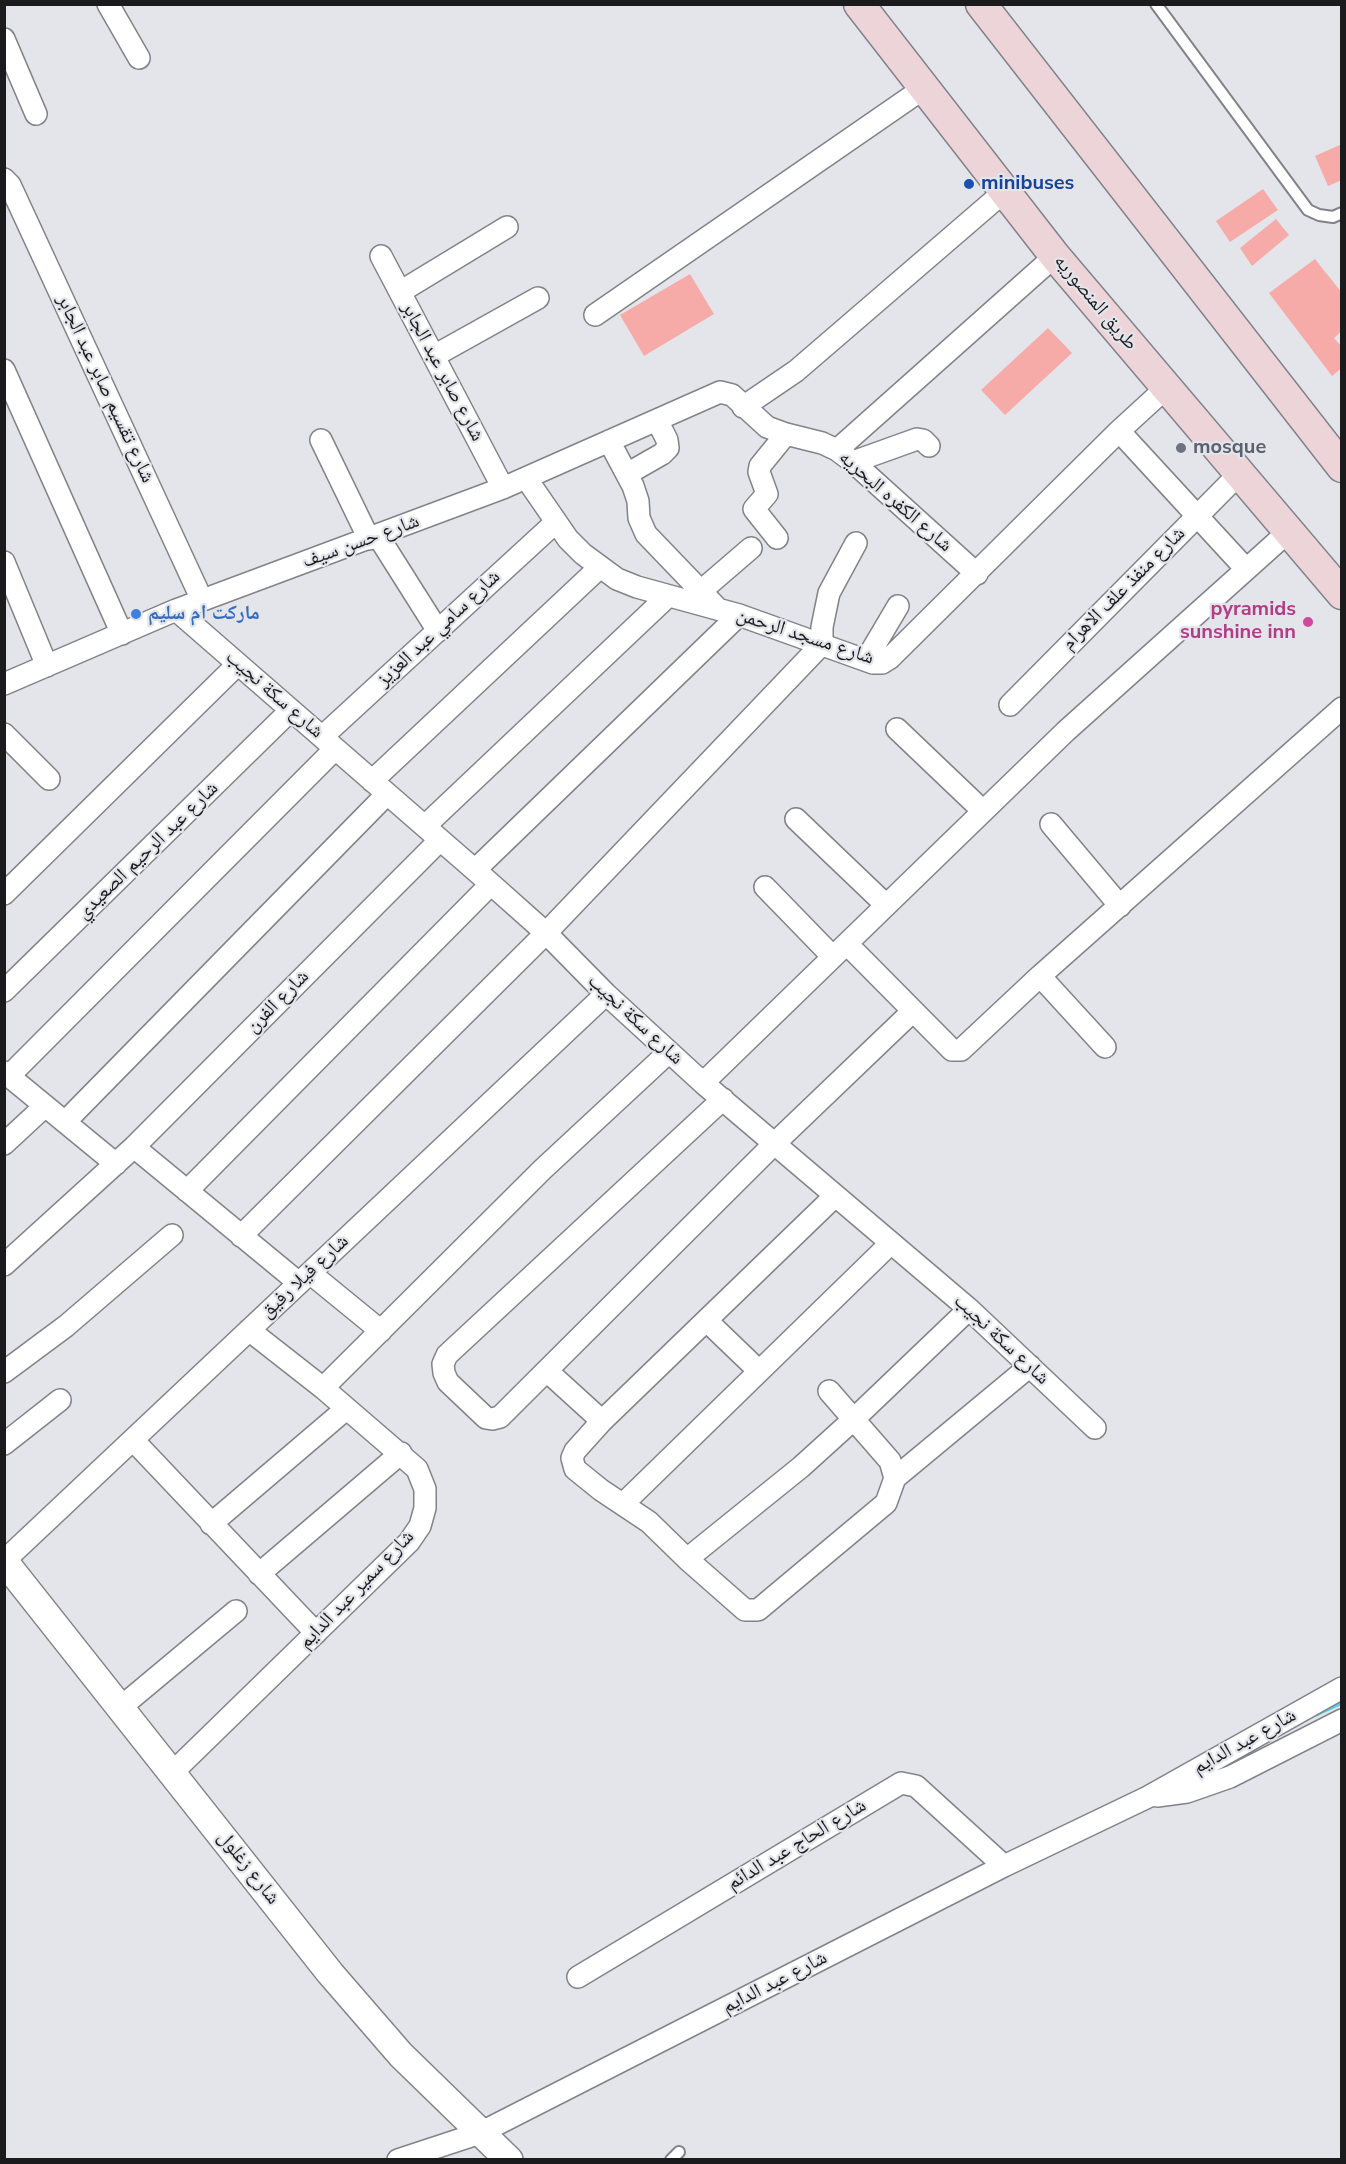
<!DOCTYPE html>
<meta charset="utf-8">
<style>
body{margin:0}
#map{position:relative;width:1346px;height:2164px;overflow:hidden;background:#e3e5eb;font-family:"Nunito Sans",sans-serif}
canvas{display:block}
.frame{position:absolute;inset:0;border:6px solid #1b1b1d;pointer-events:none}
</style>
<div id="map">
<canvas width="1346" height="2164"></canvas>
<div class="frame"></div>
</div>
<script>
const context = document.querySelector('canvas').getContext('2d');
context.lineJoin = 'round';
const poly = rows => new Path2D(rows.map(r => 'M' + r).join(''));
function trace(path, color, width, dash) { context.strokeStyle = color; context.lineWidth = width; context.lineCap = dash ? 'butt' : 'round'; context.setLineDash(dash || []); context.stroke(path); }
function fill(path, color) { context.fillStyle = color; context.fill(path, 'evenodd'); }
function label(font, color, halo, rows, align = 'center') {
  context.font = font + ' "Nunito Sans","Noto Naskh Arabic",sans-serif'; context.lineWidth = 4.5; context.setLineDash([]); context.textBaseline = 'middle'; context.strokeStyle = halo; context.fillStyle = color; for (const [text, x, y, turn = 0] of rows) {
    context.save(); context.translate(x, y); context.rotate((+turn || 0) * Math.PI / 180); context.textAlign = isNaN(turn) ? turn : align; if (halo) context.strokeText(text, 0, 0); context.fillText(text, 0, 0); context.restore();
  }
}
trace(poly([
 [1316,1714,1342,1702]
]), '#55d2e3', 5);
fill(poly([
 [1342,144,1342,180,1328,186,1315,156],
 [1263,189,1278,210,1230,242,1216,221],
 [1276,219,1289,235,1252,266,1240,248],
 [1315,259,1342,293,1342,331,1334,338,1342,347,1342,368,1332,376,1269,293],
 [690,274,714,314,644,356,620,315],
 [1048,328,1072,353,1005,415,981,390]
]), '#f7aba9');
const service = poly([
 [1156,4,1308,210,1319,215,1333,217,1342,213],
 [671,2160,679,2152]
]);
const minor = poly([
 [108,4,139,58],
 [4,39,36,114],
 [4,179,10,185,202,600],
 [381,256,503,488],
 [400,292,507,227],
 [595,315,924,88],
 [434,356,538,298],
 [4,370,122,634],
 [743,407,796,371,1005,191],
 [1119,431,1246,569],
 [321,440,369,539],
 [609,441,633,486,638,501,639,518,646,534,718,609],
 [837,450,1055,256],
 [853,462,917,439,923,440,929,446],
 [627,474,662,454,668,448,667,440,657,420],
 [526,478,568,539,583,554,617,579,637,587,739,615,873,663,882,663,890,658,1119,431,1167,387],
 [378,536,438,631],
 [777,538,754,509,767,494,759,472,760,466,786,434],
 [4,562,47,666],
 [701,591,751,548],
 [176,610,491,884,546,933,606,994,703,1083,969,1309,1095,1428],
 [866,660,898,606],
 [4,684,176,610,503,488,720,392,732,395,767,427,786,434,822,443,837,450,853,462,977,574],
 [1010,705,1239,474],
 [897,729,983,811],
 [4,734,49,779],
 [322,737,556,522],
 [372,781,599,568],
 [796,819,886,905],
 [1051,824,1120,906],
 [425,826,668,596],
 [475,870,739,615],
 [765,887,833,957],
 [4,894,238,664],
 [847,944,952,1050,961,1050,1040,976,1342,708],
 [1040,976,1105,1047],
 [4,991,291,710],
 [4,1072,116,1164],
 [9,1076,335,749],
 [703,1083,1066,731,1288,532],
 [723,1099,447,1355,443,1364,444,1373,448,1382,486,1418,492,1419,500,1417,774,1144,913,1011],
 [65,1122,387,794],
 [4,1144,45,1106],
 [134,1147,299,1283],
 [187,1191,491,884],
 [835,1196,602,1421,575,1451,572,1458,575,1469,601,1490,649,1522,687,1559,801,1467,854,1419,969,1309],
 [241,1236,546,933,822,644,822,627,829,593,856,543],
 [4,1265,134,1147,440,840],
 [310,1273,381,1331],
 [707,1321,759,1371],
 [547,1371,602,1421],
 [4,1372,66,1326,172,1235],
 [323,1388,543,1169,669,1052],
 [133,1440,316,1633],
 [4,1444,60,1400],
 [895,1478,1030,1366],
 [623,1504,891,1243],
 [211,1524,346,1409],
 [687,1559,745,1610,758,1610,886,1503,895,1478,890,1461,829,1391],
 [4,1561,606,994],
 [259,1574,401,1453],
 [121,1707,236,1611],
 [173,1772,409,1542,420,1526,425,1508,425,1489,417,1469,323,1388,249,1330],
 [1157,1796,1187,1792,1230,1777,1342,1720],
 [578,1977,901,1783,916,1786,1004,1866],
 [398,2160,480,2133,1004,1866,1148,1797,1342,1688]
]);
const tertiary = poly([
 [4,1561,330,1973,401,2055,509,2160]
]);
const secondary = poly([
 [859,4,1055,256,1342,594],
 [981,4,1342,467]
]);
trace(service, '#828389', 14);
trace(minor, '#828389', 24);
trace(tertiary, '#828389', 30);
trace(secondary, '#828389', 33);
trace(service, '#fff', 10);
trace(minor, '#fff', 21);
trace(tertiary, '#fff', 27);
trace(secondary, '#ecd4d9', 30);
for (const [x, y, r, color] of [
 [969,184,6,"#1a4fb4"],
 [1181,448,6,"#6b7280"],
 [136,614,6,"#3f7fe0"],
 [1308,622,6,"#d1479c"]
]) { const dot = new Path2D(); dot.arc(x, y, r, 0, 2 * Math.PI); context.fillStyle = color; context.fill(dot); trace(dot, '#e3e5eb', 2); }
label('bold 20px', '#164399', '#e3e5eb', [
 ["minibuses",981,184]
], 'left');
label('20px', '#1b1b1d', '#e3e5eb', [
 ["طريق المنصوريه",1095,303,50],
 ["شارع صابر عبد الجابر",442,372,62],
 ["شارع تقسيم صابر عبد الجابر",105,389,65],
 ["شارع الكفره البحريه",895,502,41],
 ["شارع حسن سيف",361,542,-20],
 ["شارع منفذ علف الاهرام",1124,589,-45],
 ["شارع سامي عبد العزيز",439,629,-43],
 ["شارع مسجد الرحمن",805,637,18],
 ["شارع سكة نجيب",274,695,41],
 ["شارع عبد الرحيم الصعيدي",148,851,-44],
 ["شارع الفرن",278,1002,-45],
 ["شارع سكة نجيب",635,1020,43],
 ["شارع فيلا رفيق",305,1277,-43],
 ["شارع سكة نجيب",1001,1340,43],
 ["شارع سمير عبد الدايم",357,1590,-46],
 ["شارع عبد الدايم",1245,1742,-29],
 ["شارع الحاج عبد الدائم",797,1845,-31],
 ["شارع زغلول",248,1868,52],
 ["شارع عبد الدايم",775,1983,-27]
]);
label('bold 20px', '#5b616d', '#e3e5eb', [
 ["mosque",1193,448]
], 'left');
label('bold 20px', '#b23c85', '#e3e5eb', [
 ["pyramids",1296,610],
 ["sunshine inn",1296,633]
], 'right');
label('bold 20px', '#366cbe', '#e3e5eb', [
 ["ماركت ام سليم",148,614]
], 'left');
</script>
